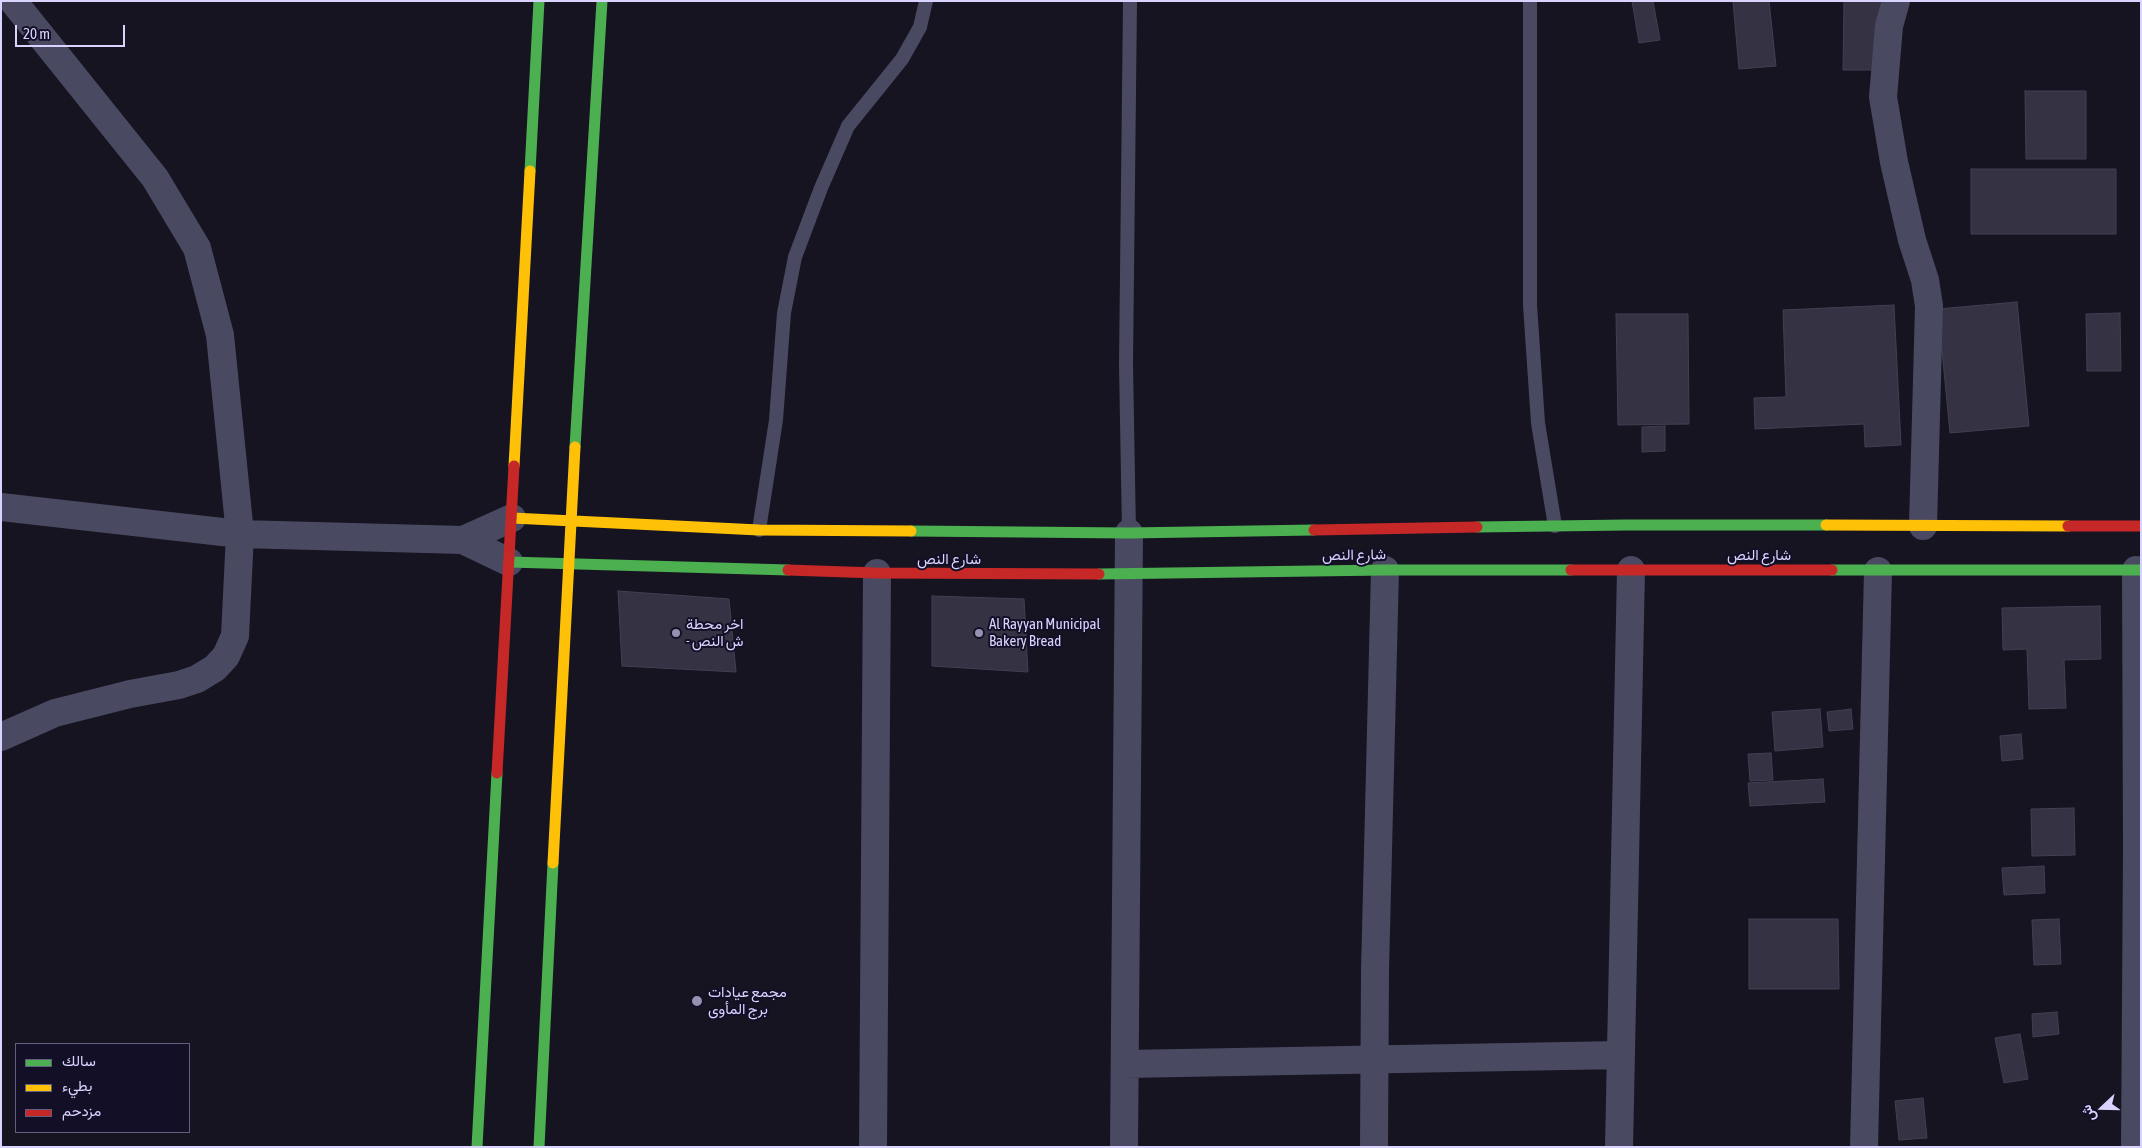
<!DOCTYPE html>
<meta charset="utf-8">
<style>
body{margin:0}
#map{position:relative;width:2142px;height:1148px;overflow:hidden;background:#161421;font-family:"Asap Condensed",Vazirmatn,sans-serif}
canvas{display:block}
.frame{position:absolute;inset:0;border:2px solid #d9d4ff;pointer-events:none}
.legend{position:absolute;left:15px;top:1043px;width:175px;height:90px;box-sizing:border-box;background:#130f26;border:1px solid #625e7d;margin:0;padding:6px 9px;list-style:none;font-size:15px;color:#d9d4ff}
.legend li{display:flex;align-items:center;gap:10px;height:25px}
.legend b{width:25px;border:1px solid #625e7d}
.north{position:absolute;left:2077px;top:1083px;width:50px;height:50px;-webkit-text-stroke:4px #130f26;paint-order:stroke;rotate:249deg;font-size:14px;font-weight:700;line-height:20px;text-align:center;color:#d9d4ff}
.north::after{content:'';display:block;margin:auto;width:18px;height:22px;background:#d9d4ff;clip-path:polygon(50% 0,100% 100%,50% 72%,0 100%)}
.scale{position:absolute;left:15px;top:25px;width:110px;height:22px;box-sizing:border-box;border:2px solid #d9d4ff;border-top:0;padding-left:6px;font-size:15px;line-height:18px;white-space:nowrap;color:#d9d4ff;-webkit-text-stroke:4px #130f26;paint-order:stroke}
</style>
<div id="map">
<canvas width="2142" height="1148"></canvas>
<div class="frame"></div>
<ul class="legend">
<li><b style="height:6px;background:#4caf50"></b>سالك</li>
<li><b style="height:6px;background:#ffc107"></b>بطيء</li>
<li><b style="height:6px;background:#c62828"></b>مزدحم</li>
</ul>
<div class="north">ش</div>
<div class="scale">20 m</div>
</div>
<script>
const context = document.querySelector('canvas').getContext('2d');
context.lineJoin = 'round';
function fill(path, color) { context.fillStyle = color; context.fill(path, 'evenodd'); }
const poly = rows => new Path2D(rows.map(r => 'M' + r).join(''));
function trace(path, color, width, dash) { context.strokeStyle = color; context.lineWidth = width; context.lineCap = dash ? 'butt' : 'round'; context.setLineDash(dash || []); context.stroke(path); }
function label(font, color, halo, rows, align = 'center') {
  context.font = font + ' "Asap Condensed",Vazirmatn,sans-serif'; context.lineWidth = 4; context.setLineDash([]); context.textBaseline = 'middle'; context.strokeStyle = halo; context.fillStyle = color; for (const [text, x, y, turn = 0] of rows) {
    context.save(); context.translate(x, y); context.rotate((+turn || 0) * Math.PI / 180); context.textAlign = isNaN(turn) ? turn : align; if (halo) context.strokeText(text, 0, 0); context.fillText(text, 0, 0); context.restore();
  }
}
const building = poly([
 [1632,1,1653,1,1660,40,1639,43,1632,1],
 [1733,1,1769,1,1776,66,1739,69,1733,1],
 [1844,1,1889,1,1889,70,1843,70,1844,1],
 [2025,91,2086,91,2086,159,2026,159,2025,91],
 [1971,169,2116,169,2116,234,1971,234,1971,169],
 [2017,302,2029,426,1950,433,1938,309,2017,302],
 [1894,305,1901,445,1865,447,1864,424,1755,429,1754,398,1786,397,1783,310,1894,305],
 [2120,313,2121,371,2087,371,2086,314,2120,313],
 [1616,314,1688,314,1689,424,1618,425,1616,314],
 [1665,426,1665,451,1642,452,1642,427,1665,426],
 [618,591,729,599,736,672,622,666,618,591],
 [932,596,1024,599,1028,672,932,666,932,596],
 [2100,606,2101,659,2064,660,2066,708,2029,709,2027,649,2003,650,2002,608,2100,606],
 [1820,709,1823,747,1775,751,1772,712,1820,709],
 [1851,709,1853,729,1829,731,1827,712,1851,709],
 [2021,734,2023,759,2002,761,2000,736,2021,734],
 [1771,753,1773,780,1750,781,1748,754,1771,753],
 [1823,779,1825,802,1750,806,1748,783,1823,779],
 [2074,808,2075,855,2032,856,2031,809,2074,808],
 [2044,866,2045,893,2004,895,2002,868,2044,866],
 [1749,919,1838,919,1839,989,1749,989,1749,919],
 [2059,919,2061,964,2034,965,2032,920,2059,919],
 [2057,1012,2059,1034,2033,1037,2032,1014,2057,1012],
 [2020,1034,2028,1079,2004,1083,1995,1038,2020,1034],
 [1923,1098,1927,1138,1899,1140,1895,1101,1923,1098]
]);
fill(building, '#343243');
trace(building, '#433f54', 1);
trace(poly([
 [1530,1,1530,305,1538,423,1555,526],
 [759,530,776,420,784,313,795,257,821,188,848,126,902,59,920,27,926,1],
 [1129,533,1126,364,1130,1]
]), '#4a4962', 14);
trace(poly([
 [1896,1,1889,26,1883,97,1894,162,1912,240,1925,280,1929,306,1923,526],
 [1,507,240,534,463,540,509,562],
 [463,540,512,518],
 [1,737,55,713,130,694,179,685,197,679,215,668,226,656,235,636,240,534,220,335,197,248,155,178,13,1],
 [1125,1064,1621,1055],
 [873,1147,877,573],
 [1124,1147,1129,533],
 [1374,1147,1375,971,1385,570],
 [1619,1147,1631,570],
 [1864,1147,1878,571],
 [2135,1147,2137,849,2136,570]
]), '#4a4962', 28);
trace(poly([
 [530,171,539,1],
 [575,447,602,1],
 [1477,527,1626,525,1826,525],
 [911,531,1129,533,1314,530],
 [509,562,788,570],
 [1832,570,2141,570],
 [1099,574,1385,570,1571,570],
 [477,1147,497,773],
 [539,1147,553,863]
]), '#4caf50', 11);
trace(poly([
 [514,466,530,171],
 [512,518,759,530,911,531],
 [1826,525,2068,526],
 [553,863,575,447]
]), '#ffc107', 11);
trace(poly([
 [2068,526,2141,526],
 [1314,530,1477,527],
 [788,570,877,573,1099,574],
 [1571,570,1832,570],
 [497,773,514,466]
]), '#c62828', 11);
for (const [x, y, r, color] of [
 [676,633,5,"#9591b1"],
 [979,633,5,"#9591b1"],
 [697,1001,6,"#9591b1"]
]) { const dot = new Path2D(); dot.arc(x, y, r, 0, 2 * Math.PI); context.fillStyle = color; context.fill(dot); trace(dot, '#130f26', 2); }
label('15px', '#d9d4ff', '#130f26', [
 ["شارع النص",1354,555,-1],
 ["شارع النص",1759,555],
 ["شارع النص",949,559]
]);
label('15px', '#d9d4ff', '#130f26', [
 ["اخر محطة",686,624],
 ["- ش النص",686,641],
 ["Al Rayyan Municipal",989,624],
 ["Bakery Bread",989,641],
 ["مجمع عيادات",708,992],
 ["برج المأوى",708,1009]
], 'left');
</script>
